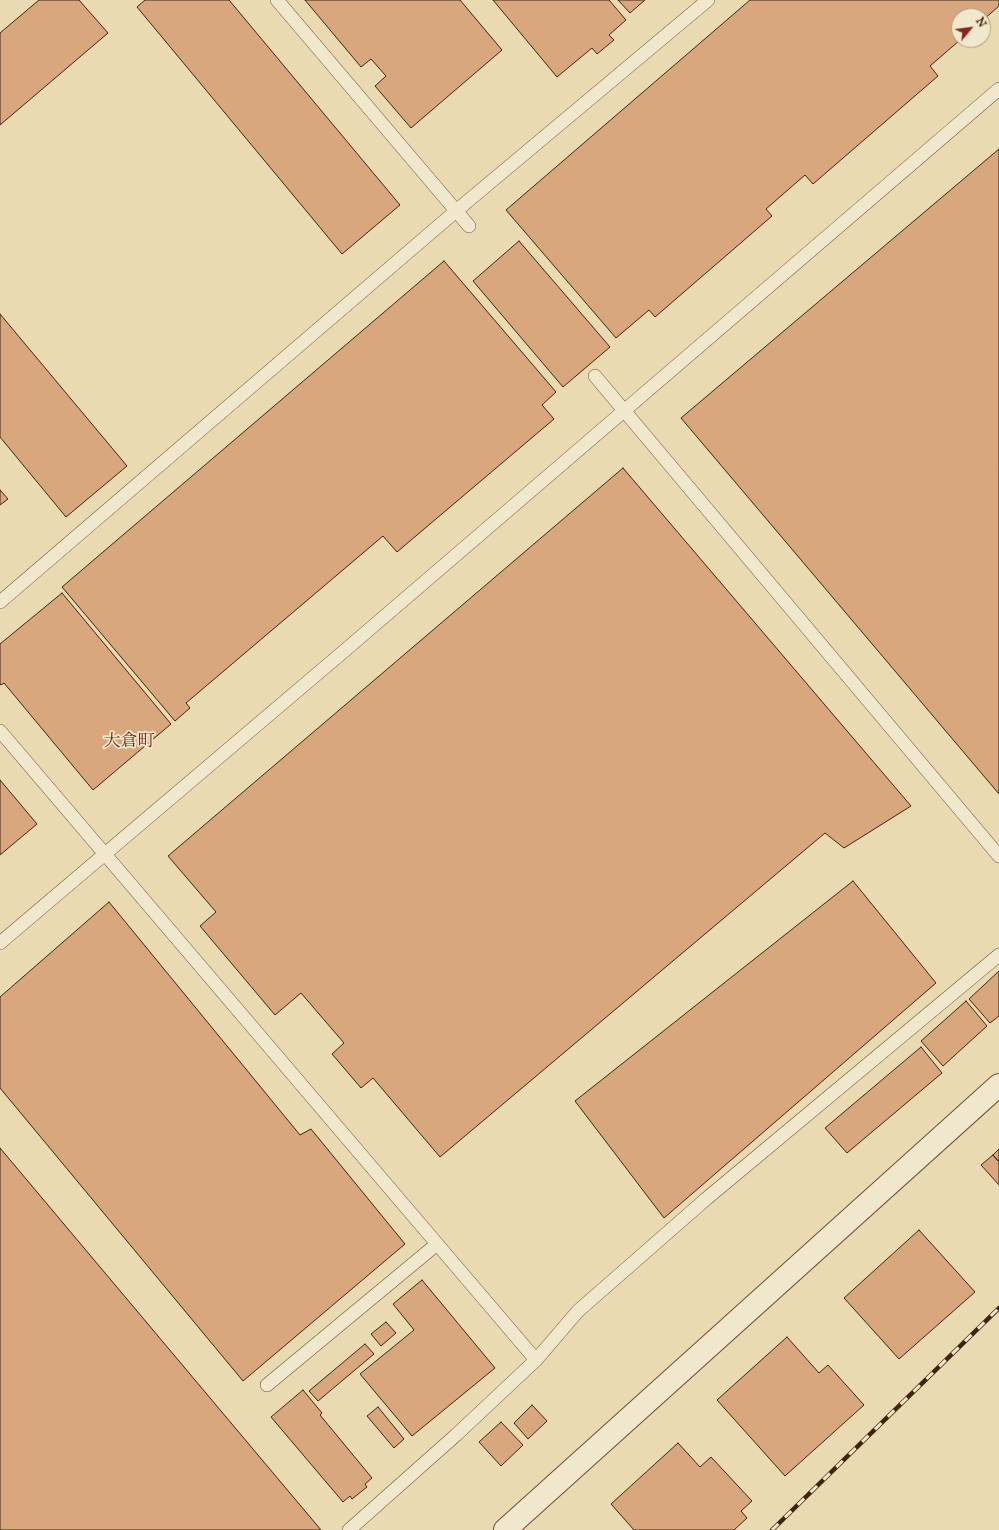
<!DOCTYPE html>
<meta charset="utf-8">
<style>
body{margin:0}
#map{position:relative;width:999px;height:1530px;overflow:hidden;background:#e9dab1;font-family:"IM FELL Great Primer",serif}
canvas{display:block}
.north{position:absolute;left:951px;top:8px;width:40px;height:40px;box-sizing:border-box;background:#f1e7cc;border:1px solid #ab9980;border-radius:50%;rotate:61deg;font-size:11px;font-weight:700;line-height:16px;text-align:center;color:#41240f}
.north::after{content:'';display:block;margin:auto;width:14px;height:18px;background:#8f2418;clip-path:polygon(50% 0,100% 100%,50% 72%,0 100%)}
</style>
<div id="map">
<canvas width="999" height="1530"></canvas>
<div class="north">N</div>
</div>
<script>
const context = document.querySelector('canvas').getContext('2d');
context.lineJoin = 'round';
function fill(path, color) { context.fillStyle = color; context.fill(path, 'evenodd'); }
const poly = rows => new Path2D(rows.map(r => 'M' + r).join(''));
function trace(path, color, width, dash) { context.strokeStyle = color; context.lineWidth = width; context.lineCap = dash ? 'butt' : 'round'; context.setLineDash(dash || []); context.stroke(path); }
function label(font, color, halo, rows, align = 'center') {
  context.font = font + ' "IM FELL Great Primer","Noto Serif JP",serif'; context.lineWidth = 3.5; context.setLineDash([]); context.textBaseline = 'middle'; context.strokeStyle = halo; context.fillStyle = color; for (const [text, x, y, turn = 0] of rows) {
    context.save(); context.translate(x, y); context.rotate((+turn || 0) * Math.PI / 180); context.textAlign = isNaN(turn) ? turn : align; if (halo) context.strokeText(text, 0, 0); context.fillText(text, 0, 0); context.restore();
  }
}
const building = poly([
 [39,0,79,0,108,33,0,125,0,33,39,0],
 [145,0,229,0,400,205,342,254,137,7,145,0],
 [305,0,460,0,502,50,411,128,375,86,386,76,371,59,361,67,305,0],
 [493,0,609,0,626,20,609,35,614,40,597,54,592,48,557,77,493,0],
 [618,0,645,0,630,13,618,0],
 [750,0,999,0,999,6,983,20,983,16,959,16,960,40,930,66,938,76,813,184,805,175,766,209,772,216,655,317,649,310,616,338,506,210,750,0],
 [999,149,999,794,681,418,999,149],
 [519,241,610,347,563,387,473,281,519,241],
 [444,261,556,392,542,405,554,419,397,552,383,536,186,703,190,708,175,721,62,587,444,261],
 [0,314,127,466,66,517,0,437,0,314],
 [623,468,911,806,844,848,825,833,440,1157,373,1078,361,1088,332,1054,344,1043,301,993,275,1015,200,926,216,912,168,856,623,468],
 [0,490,8,499,0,505,0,490],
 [62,593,171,724,93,790,4,683,1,685,0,684,0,644,62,593],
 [0,780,37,824,0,855,0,780],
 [853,881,936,983,664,1218,575,1101,853,881],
 [109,902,300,1135,311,1129,405,1244,243,1381,0,1088,0,997,109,902],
 [999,971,999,1016,990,1023,969,999,999,971],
 [966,1001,987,1026,943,1066,921,1041,966,1001],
 [921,1047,942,1073,847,1153,825,1128,921,1047],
 [0,1148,321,1530,0,1530,0,1148],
 [999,1149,999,1162,993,1155,999,1149],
 [993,1155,999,1162,999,1185,981,1165,993,1155],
 [919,1230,975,1292,899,1359,844,1298,919,1230],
 [422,1280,495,1368,412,1436,360,1374,414,1330,393,1304,422,1280],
 [386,1322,396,1333,381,1346,371,1334,386,1322],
 [787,1337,819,1373,828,1365,864,1405,785,1476,717,1400,787,1337],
 [365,1344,374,1354,318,1401,309,1391,365,1344],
 [303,1390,322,1413,320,1415,372,1478,365,1484,367,1487,352,1499,350,1496,343,1502,271,1417,303,1390],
 [532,1405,547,1421,528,1439,514,1423,532,1405],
 [378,1407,404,1439,394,1448,367,1416,378,1407],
 [501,1422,523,1445,501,1466,479,1442,501,1422],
 [678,1443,700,1467,711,1457,752,1501,741,1511,747,1518,734,1530,634,1530,611,1504,678,1443]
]);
fill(building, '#d8a77e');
trace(building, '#41240f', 1);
const service = poly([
 [277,0,469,226],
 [595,376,999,856],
 [0,602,456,211,708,0],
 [0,731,536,1360],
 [0,943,343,652,999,89],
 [267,1385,437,1244],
 [349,1530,456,1435,536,1360,578,1311,706,1199,999,955]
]);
const tertiary = poly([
 [505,1530,999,1085]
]);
trace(service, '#6b5238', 14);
trace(tertiary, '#6b5238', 24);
trace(service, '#f1e7cc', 13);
trace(tertiary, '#f1e7cc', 22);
const rail = poly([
 [772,1530,999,1308]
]);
trace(rail, '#41240f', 4.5);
trace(rail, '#f1e7cc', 3, [9]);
label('17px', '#7a1f14', '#f1e7cc', [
 ["大倉町",129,742]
]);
</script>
